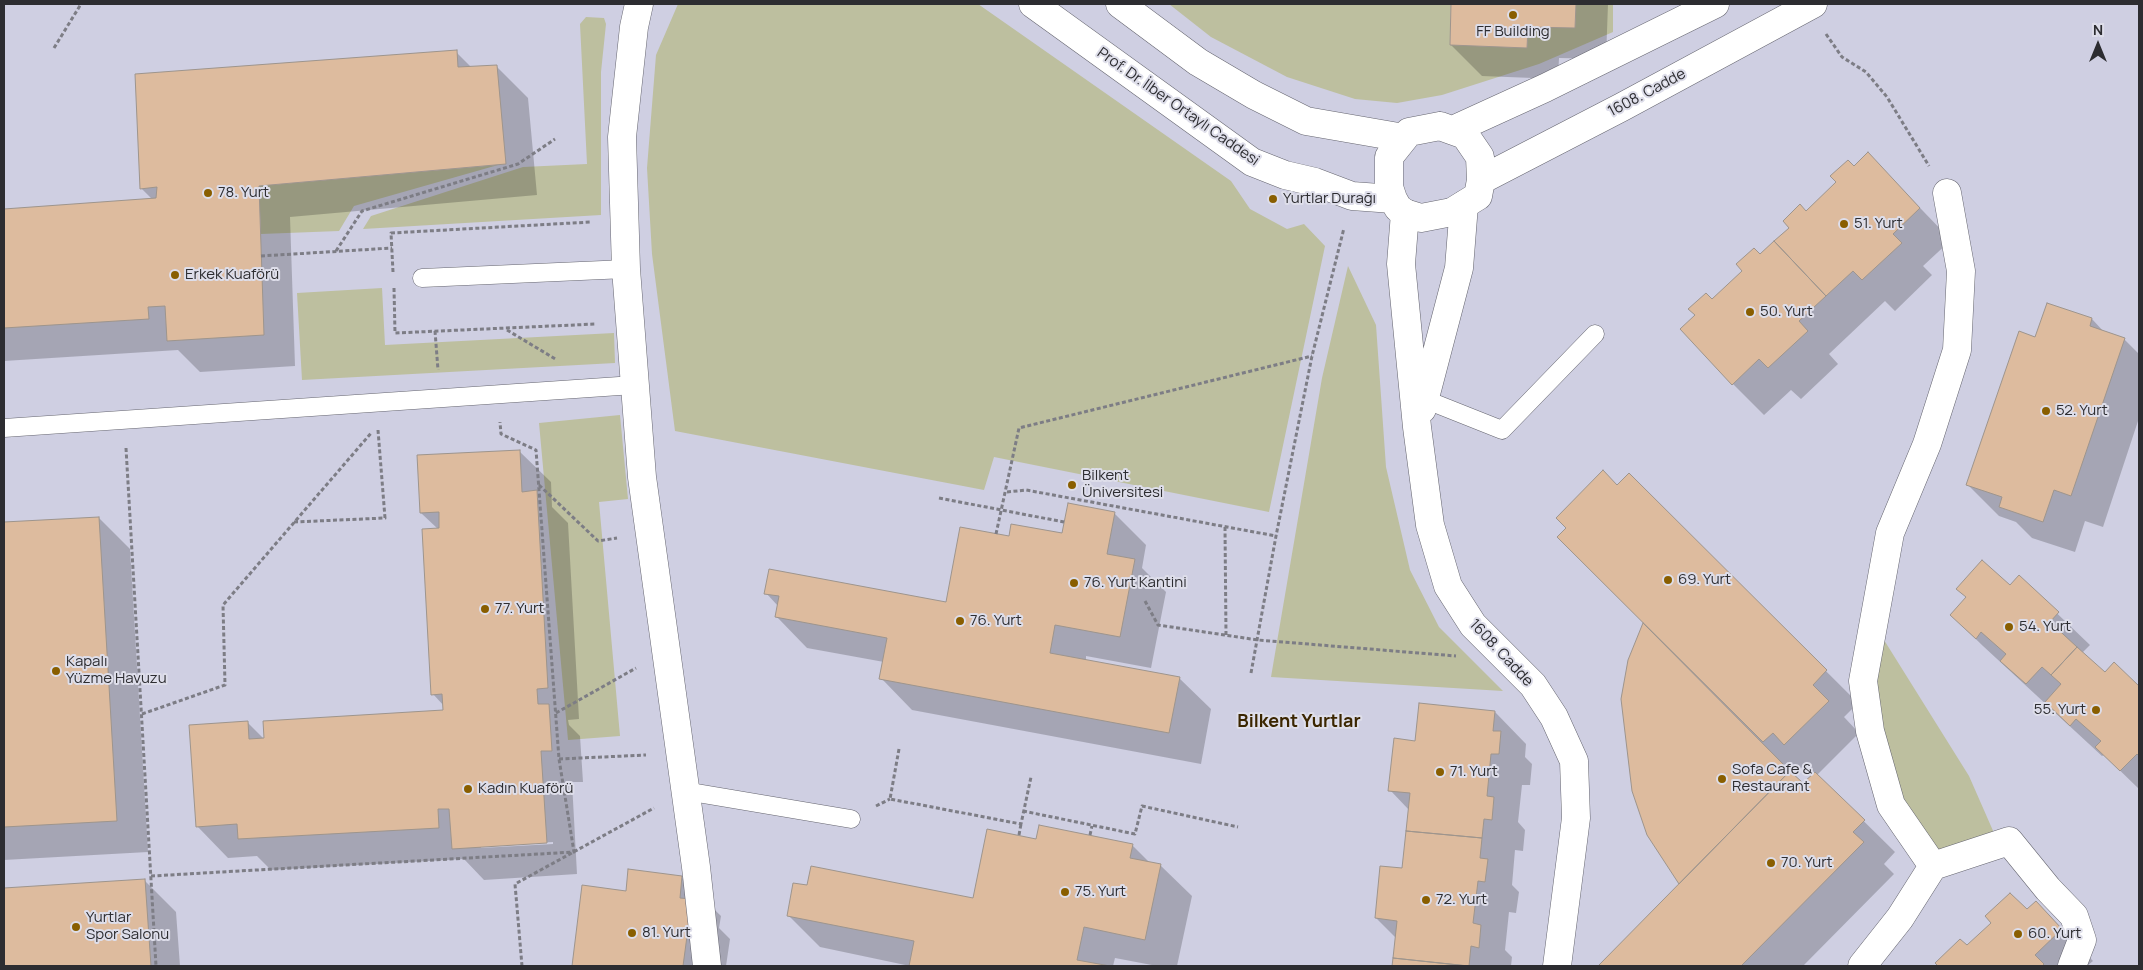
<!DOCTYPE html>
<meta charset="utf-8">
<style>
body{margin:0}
#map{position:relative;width:2143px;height:970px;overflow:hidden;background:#dedeea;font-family:Manrope,sans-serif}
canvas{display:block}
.frame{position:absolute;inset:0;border:5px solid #2d2d31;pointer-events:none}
.north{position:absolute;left:2073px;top:20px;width:50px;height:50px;-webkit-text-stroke:4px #dedeea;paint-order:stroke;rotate:0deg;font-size:14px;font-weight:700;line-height:20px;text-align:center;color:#2d2d31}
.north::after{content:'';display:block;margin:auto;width:18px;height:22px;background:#2d2d31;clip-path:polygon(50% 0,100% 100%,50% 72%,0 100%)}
</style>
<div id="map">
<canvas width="2143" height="970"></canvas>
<div class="frame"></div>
<div class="north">N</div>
</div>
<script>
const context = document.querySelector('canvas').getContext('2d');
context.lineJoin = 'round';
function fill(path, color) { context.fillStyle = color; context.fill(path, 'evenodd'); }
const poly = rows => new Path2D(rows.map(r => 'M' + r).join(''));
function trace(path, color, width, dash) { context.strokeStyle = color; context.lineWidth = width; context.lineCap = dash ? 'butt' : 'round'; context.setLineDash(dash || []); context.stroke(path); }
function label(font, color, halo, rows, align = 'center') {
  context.font = font + ' Manrope,sans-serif'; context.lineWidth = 4; context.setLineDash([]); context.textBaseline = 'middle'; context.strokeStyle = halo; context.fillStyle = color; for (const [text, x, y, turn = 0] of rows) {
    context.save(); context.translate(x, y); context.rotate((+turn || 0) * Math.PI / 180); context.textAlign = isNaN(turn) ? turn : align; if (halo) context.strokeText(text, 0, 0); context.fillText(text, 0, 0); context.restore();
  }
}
fill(poly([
 [4,4,2139,4,2139,966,4,966]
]), '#cfcfe2');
fill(poly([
 [678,4,978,4,1231,181,1250,209,1287,229,1304,224,1325,246,1269,512,994,457,984,490,675,431,652,254,647,168,656,55],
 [1169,4,1451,4,1450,45,1527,48,1528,27,1575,28,1576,4,1613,4,1613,32,1539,64,1442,95,1397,103,1355,99,1287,77,1211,37],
 [586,17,604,18,606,24,601,72,601,215,363,229,371,216,523,167,587,164,580,24],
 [498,165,354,206,339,231,261,234,259,186],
 [1348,266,1376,325,1386,467,1410,570,1439,627,1503,691,1271,677,1322,378],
 [382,288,385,345,614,333,615,363,302,380,297,293],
 [620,415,628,499,599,502,620,736,568,740,539,423],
 [1884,640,1969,776,1994,833,1938,852,1903,799,1880,723,1876,679]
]), '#bdbf9f');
fill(poly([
 [1452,4,1608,4,1606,59,1559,58,1558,79,1482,76,1451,45],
 [456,52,472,68,496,66,528,98,537,195,290,217,295,366,200,372,178,350,4,361,4,210,153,200,141,188],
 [1868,154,1951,240,1923,266,1932,275,1895,311,1885,301,1829,354,1838,364,1801,399,1791,390,1764,415,1733,384,1712,300],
 [2092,319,2105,333,2124,339,2139,354,2139,418,2103,527,2085,521,2075,552,2032,538,2016,522,1999,516,1968,485,2036,339],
 [519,451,551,482,552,507,568,523,579,719,568,720,569,725,580,736,583,782,572,782,577,874,484,880,464,859,271,870,257,856,228,858,197,826,247,722,266,741,445,711,444,706,433,694,438,529,421,513],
 [553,842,553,844,481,848,481,846],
 [1629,475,1858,703,1844,717,1859,733,1817,775,1895,852,1884,864,1894,874,1803,966,1599,966,1680,884,1629,660,1645,623,1617,486],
 [1805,764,1815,774,1804,785,1794,775],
 [1114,513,1146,545,1142,568,1166,592,1151,668,1086,656,1086,661,1179,678,1211,709,1201,764,912,710,881,678,884,662,807,648,776,616,778,606,766,593,947,604,1010,537,1063,535],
 [99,518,130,549,148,852,4,860,4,523],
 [2019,577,2090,645,2082,653,2105,674,2114,664,2139,687,2139,789,2104,755,2102,756,1983,646,1951,615,2010,587],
 [1495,712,1526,744,1525,757,1532,764,1530,785,1522,785,1518,822,1525,830,1523,851,1515,850,1512,885,1519,892,1516,913,1509,912,1505,950,1512,957,1511,966,1393,966,1396,938,1376,918,1403,870,1409,810,1390,790,1416,742],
 [1037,840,1132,845,1150,863,1160,865,1192,896,1177,966,1157,966,1115,958,1113,966,910,966,820,947,788,915,974,900],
 [630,871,682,878,721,916,719,928,730,939,726,966,573,966,583,886,627,892],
 [145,881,176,912,180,966,4,966,4,889],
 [2036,902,2093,961,2087,966,1940,966,1937,963,2027,911]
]), '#0003');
const building = poly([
 [1451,4,1576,4,1575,28,1528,27,1527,48,1450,45,1451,4],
 [457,50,458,67,497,65,506,164,259,186,264,335,167,341,165,306,148,307,149,319,4,328,4,209,156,198,157,187,140,189,135,74,457,50],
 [1868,152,1920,208,1893,234,1902,243,1862,280,1853,271,1826,296,1774,241,1789,228,1783,221,1800,204,1806,211,1836,182,1830,176,1848,160,1854,166,1868,152],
 [1774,241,1826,296,1799,321,1808,331,1768,368,1759,359,1732,385,1680,329,1695,315,1688,309,1706,293,1712,299,1742,271,1736,264,1754,248,1760,254,1774,241],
 [2047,303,2092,318,2090,326,2125,338,2071,496,2054,490,2043,522,1999,507,2002,497,1966,485,2019,331,2035,337,2047,303],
 [520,450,522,492,537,490,548,688,537,689,538,704,549,704,552,751,541,751,547,843,452,849,449,809,438,809,439,828,238,839,237,824,196,827,189,725,248,721,249,739,264,738,263,721,443,710,442,694,431,695,422,529,439,528,439,512,420,513,417,455,520,450],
 [1603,470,1617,485,1629,473,1827,670,1813,685,1829,701,1784,745,1773,733,1763,742,1557,537,1566,528,1556,518,1603,470],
 [1068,503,1115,512,1107,554,1135,559,1120,637,1055,625,1050,653,1180,677,1169,733,879,679,887,638,775,617,779,596,764,594,769,569,946,602,960,527,1009,536,1011,524,1062,533,1068,503],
 [99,517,117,821,4,827,4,522,99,517],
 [1982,560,2010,585,2019,575,2059,612,2050,622,2077,647,2051,675,2042,667,2026,684,2000,661,2006,654,1981,632,1976,639,1950,615,1966,597,1956,589,1982,560],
 [1643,623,1790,771,1679,884,1647,835,1632,791,1621,699,1628,660,1643,623],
 [2077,647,2105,672,2114,662,2139,686,2139,756,2137,754,2120,771,2095,747,2101,741,2076,719,2070,726,2045,702,2061,684,2051,675,2077,647],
 [1419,703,1495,711,1493,731,1501,731,1499,754,1491,754,1487,796,1494,797,1492,820,1484,819,1482,838,1406,831,1410,793,1388,791,1394,738,1415,741,1419,703],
 [1790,771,1803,783,1815,772,1865,820,1853,832,1864,842,1741,966,1598,966,1790,771],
 [1039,825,1133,844,1130,858,1161,864,1145,940,1084,927,1077,960,1110,966,909,966,914,941,787,916,793,883,807,885,811,866,973,898,987,829,1036,839,1039,825],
 [1406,831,1482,838,1480,858,1488,859,1485,882,1478,881,1473,923,1481,925,1479,948,1471,946,1469,966,1393,958,1397,921,1375,918,1380,866,1402,868,1406,831],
 [628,869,682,876,680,898,692,899,683,966,572,966,582,885,626,891,628,869],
 [145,879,151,966,4,966,4,888,145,879],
 [2010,893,2027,909,2036,901,2062,929,2035,955,2044,964,2042,966,1938,966,1935,963,1960,939,1967,945,1991,923,1985,916,2010,893],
 [1393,958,1467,966,1392,966,1393,958]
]);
fill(building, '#ddbb9e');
trace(building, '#9e958d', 1);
const service = poly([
 [422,278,626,269],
 [1424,399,1502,430,1595,334],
 [4,428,634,385],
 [685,791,851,819]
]);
const minor = poly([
 [639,4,634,27,622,137,626,269,642,477,696,867,707,966],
 [1405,213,1401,264,1417,427,1430,525,1448,586,1473,625,1533,685,1554,717,1574,761,1576,818,1557,966],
 [1422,409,1459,268,1464,205],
 [1933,866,1891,805,1870,731,1863,681,1890,533,1927,444,1957,350,1961,271,1947,193],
 [1862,966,1900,918,1933,866,2009,841,2048,889,2074,916,2082,940,2072,966]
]);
const tertiary = poly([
 [1033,4,1252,162,1285,175,1315,182,1352,196,1393,199],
 [1120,4,1198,62,1254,95,1306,121,1404,138],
 [1440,126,1465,135,1480,157,1481,180,1478,196,1452,212,1421,218,1405,213,1398,208,1393,199,1389,187,1389,157,1409,132,1440,126],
 [1453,130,1545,88,1715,4],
 [1481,180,1622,107,1813,4]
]);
trace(service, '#666670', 19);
trace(minor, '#666670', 29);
trace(tertiary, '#666670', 29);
trace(poly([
 [1826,34,1842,57,1866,72,1887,97,1929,166],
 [54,48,81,4],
 [336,251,362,211,518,164,555,139],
 [261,256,392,248],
 [393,272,391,233,591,222],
 [394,288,395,333,596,324],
 [507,330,557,360],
 [435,331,438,370],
 [126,448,156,966],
 [539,485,598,541,617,538],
 [1007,492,1026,490,1276,536],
 [939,498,1064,522],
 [294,522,385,518,378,430],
 [1225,527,1226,635],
 [996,534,1019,428,1312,356],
 [1145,601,1158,625,1258,640,1456,656],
 [1251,673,1276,536,1312,356,1344,228],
 [556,713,636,668],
 [142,714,225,685,223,605,372,432],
 [899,749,890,799,1021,824,1031,777],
 [559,759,646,755],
 [876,806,890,799],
 [1023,811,1135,834,1142,806,1238,827],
 [1019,835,1021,824],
 [1090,835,1092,826],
 [151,876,574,852,559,759,536,450,501,434,500,422],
 [522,966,515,884,654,808]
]), '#7d7d85', 3, [4, 2.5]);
trace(service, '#fff', 18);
trace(minor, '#fff', 28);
trace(tertiary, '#fff', 28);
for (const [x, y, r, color] of [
 [1513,15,5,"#895e00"],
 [208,193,5,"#895e00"],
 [1273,199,5,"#895e00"],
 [1844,224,5,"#895e00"],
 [175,275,5,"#895e00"],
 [1750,312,5,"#895e00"],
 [2046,411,5,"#895e00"],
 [1072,485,5,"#895e00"],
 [1668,580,5,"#895e00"],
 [1074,583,5,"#895e00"],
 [485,609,5,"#895e00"],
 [960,621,5,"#895e00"],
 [2009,627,5,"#895e00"],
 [56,671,5,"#895e00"],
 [2096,710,5,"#895e00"],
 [1440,772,5,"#895e00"],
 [1722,779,5,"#895e00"],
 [468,789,5,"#895e00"],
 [1771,863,5,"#895e00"],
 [1065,892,5,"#895e00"],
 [1426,900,5,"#895e00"],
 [76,927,5,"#895e00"],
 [632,933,5,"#895e00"],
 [2018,934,5,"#895e00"]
]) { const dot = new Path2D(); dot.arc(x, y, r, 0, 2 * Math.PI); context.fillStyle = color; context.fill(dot); trace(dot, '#dedeea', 2); }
label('15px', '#2d2d31', '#dedeea', [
 ["FF Building",1513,32,"center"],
 ["78. Yurt",218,193],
 ["Yurtlar Durağı",1283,199],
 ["51. Yurt",1854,224],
 ["Erkek Kuaförü",185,275],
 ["50. Yurt",1760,312],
 ["52. Yurt",2056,411],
 ["Bilkent",1082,476],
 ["Üniversitesi",1082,493],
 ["69. Yurt",1678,580],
 ["76. Yurt Kantini",1084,583],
 ["77. Yurt",495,609],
 ["76. Yurt",970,621],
 ["54. Yurt",2019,627],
 ["Kapalı",66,662],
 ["Yüzme Havuzu",66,679],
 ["55. Yurt",2086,710,"right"],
 ["Sofa Cafe &",1732,770],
 ["Restaurant",1732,787],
 ["71. Yurt",1450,772],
 ["Kadın Kuaförü",478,789],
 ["70. Yurt",1781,863],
 ["75. Yurt",1075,892],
 ["72. Yurt",1436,900],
 ["Yurtlar",86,918],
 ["Spor Salonu",86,935],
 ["81. Yurt",642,933],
 ["60. Yurt",2028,934]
], 'left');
label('15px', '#2d2d31', '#dedeea', [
 ["1608. Cadde",1647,93,-28],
 ["Prof. Dr. İlber Ortaylı Caddesi",1178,107,35],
 ["1608. Cadde",1501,653,47]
]);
label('bold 18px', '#3b2600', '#dedeea', [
 ["Bilkent Yurtlar",1299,722]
]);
</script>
